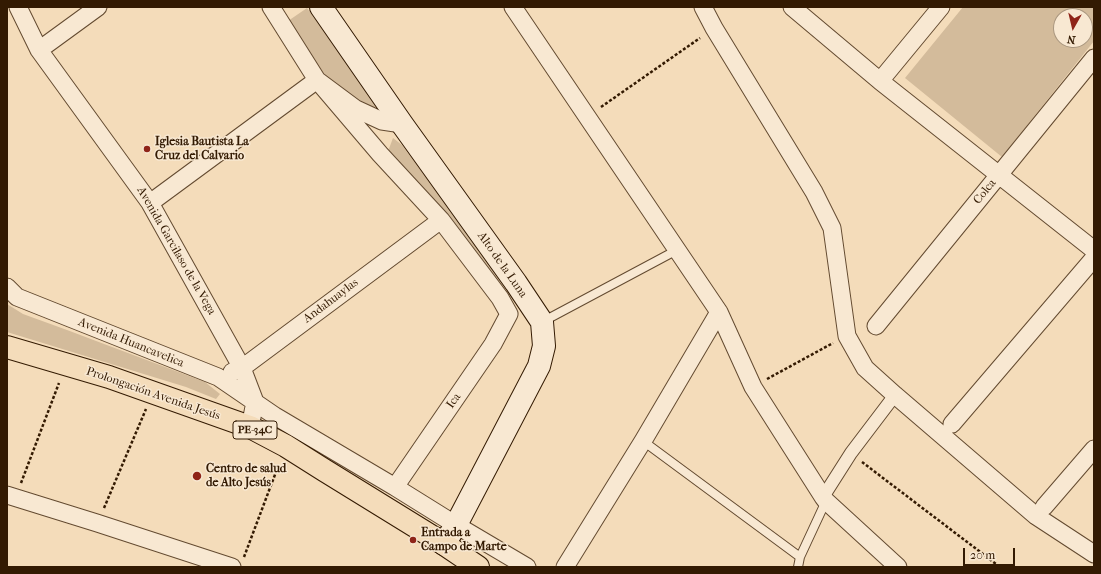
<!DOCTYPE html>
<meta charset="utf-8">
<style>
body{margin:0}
#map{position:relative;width:1101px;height:574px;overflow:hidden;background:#f4dcba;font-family:"IM FELL French Canon",serif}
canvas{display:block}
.frame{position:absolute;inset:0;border:8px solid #331a02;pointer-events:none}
.north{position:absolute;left:1053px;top:8px;width:40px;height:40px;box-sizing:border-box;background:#f8e8d2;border:1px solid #a9967f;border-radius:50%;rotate:188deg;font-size:11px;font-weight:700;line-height:16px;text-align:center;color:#331a02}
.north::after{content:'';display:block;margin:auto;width:14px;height:18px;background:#8f2418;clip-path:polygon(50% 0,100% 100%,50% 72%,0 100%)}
.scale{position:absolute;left:963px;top:548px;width:52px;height:18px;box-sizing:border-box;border:2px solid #331a02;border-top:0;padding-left:5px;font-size:12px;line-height:14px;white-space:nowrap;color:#331a02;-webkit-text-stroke:3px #f8e8d2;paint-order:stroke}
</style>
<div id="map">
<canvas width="1101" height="574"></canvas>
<div class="frame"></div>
<div class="north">N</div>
<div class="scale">20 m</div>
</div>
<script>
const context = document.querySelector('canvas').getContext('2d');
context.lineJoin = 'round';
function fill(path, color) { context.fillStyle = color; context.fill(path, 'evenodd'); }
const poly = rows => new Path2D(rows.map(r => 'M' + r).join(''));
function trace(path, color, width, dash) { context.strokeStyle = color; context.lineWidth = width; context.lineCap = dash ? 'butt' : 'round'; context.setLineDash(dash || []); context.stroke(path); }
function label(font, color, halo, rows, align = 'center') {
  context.font = font + ' "IM FELL French Canon",serif'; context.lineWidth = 3; context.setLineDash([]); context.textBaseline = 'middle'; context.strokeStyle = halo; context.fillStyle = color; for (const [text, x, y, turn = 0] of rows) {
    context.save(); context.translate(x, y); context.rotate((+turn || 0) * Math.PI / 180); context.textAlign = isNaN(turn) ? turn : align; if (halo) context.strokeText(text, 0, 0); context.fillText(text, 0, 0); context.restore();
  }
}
fill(poly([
 [963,7,1094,7,1094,41,1002,157,905,78],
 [1061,16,1085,16,1085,40,1061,40],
 [307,8,377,105,375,108,364,105,327,78,288,21],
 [393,138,402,145,508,288,502,292,387,154],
 [7,304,23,314,67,330,205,382,220,394,216,399,186,387,7,332]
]), '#d3bb9b');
const service = poly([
 [542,322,677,250],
 [643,441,800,557],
 [798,567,800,557,826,501]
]);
const pedestrian = poly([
 [823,497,851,453,895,395]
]);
const minor = poly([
 [18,7,39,50,150,203,242,368,255,402,250,427],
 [271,7,317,80,380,154,441,220,500,298,509,314,493,344,395,487],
 [513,7,719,312,753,387,823,497,826,501,898,567],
 [703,7,714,28,814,192,832,228,847,336,865,368,895,395,1036,516,1094,554],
 [792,7,880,81,1094,250],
 [39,50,98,7],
 [880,81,941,7],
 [150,203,317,80,356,109,382,121,402,124],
 [7,287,17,297,218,377,275,416,395,487,456,525,527,567],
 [876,326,1094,58],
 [232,372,242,368,441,220],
 [952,424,1094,258],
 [7,495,97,523,232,567],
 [1044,507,1094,449],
 [565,567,643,441,719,312]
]);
const secondary = poly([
 [321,7,402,124,516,283,542,322,544,346,539,366,456,525,444,544]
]);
const primary = poly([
 [7,347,109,377,250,427,286,446,324,470,444,544,478,567]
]);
trace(service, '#634a30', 10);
trace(pedestrian, '#634a30', 14);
trace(minor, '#634a30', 19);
trace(secondary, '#331a02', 24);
trace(primary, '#331a02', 24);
trace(poly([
 [601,107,700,38],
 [767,379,833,343],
 [862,462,1000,567],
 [21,483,59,383],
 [104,508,146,409],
 [244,557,279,464]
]), '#331a02', 2.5, [3, 2]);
trace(service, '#f8e8d2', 8);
trace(pedestrian, '#f8e8d2', 12);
trace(minor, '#f8e8d2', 17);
trace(secondary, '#f8e8d2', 22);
trace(primary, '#f4dcba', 22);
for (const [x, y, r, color] of [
 [147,149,4,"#8f2418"],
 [197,476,5,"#8f2418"],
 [413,540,4,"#8f2418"]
]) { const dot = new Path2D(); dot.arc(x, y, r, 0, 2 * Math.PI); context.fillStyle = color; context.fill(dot); trace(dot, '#f8e8d2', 1.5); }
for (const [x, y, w] of [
 [255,430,44]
]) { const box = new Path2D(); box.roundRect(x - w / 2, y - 9, w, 18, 3); context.fillStyle = '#f8e8d2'; context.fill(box); trace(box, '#331a02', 1); }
label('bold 11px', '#331a02', null, [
 ["PE-34C",255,430]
]);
label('bold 12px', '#331a02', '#f8e8d2', [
 ["Iglesia Bautista La",155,142],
 ["Cruz del Calvario",155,156],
 ["Centro de salud",206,469],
 ["de Alto Jesús",206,483],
 ["Entrada a",421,533],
 ["Campo de Marte",421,547]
], 'left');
label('12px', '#331a02', '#f8e8d2', [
 ["Colca",985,192,-51],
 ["Avenida Garcilaso de la Vega",176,251,60],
 ["Alto de la Luna",502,265,55],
 ["Andahuaylas",331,301,-37],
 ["Avenida Huancavelica",131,343,22],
 ["Prolongación Avenida Jesús",153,394,19],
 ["Ica",454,401,-55]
]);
</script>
